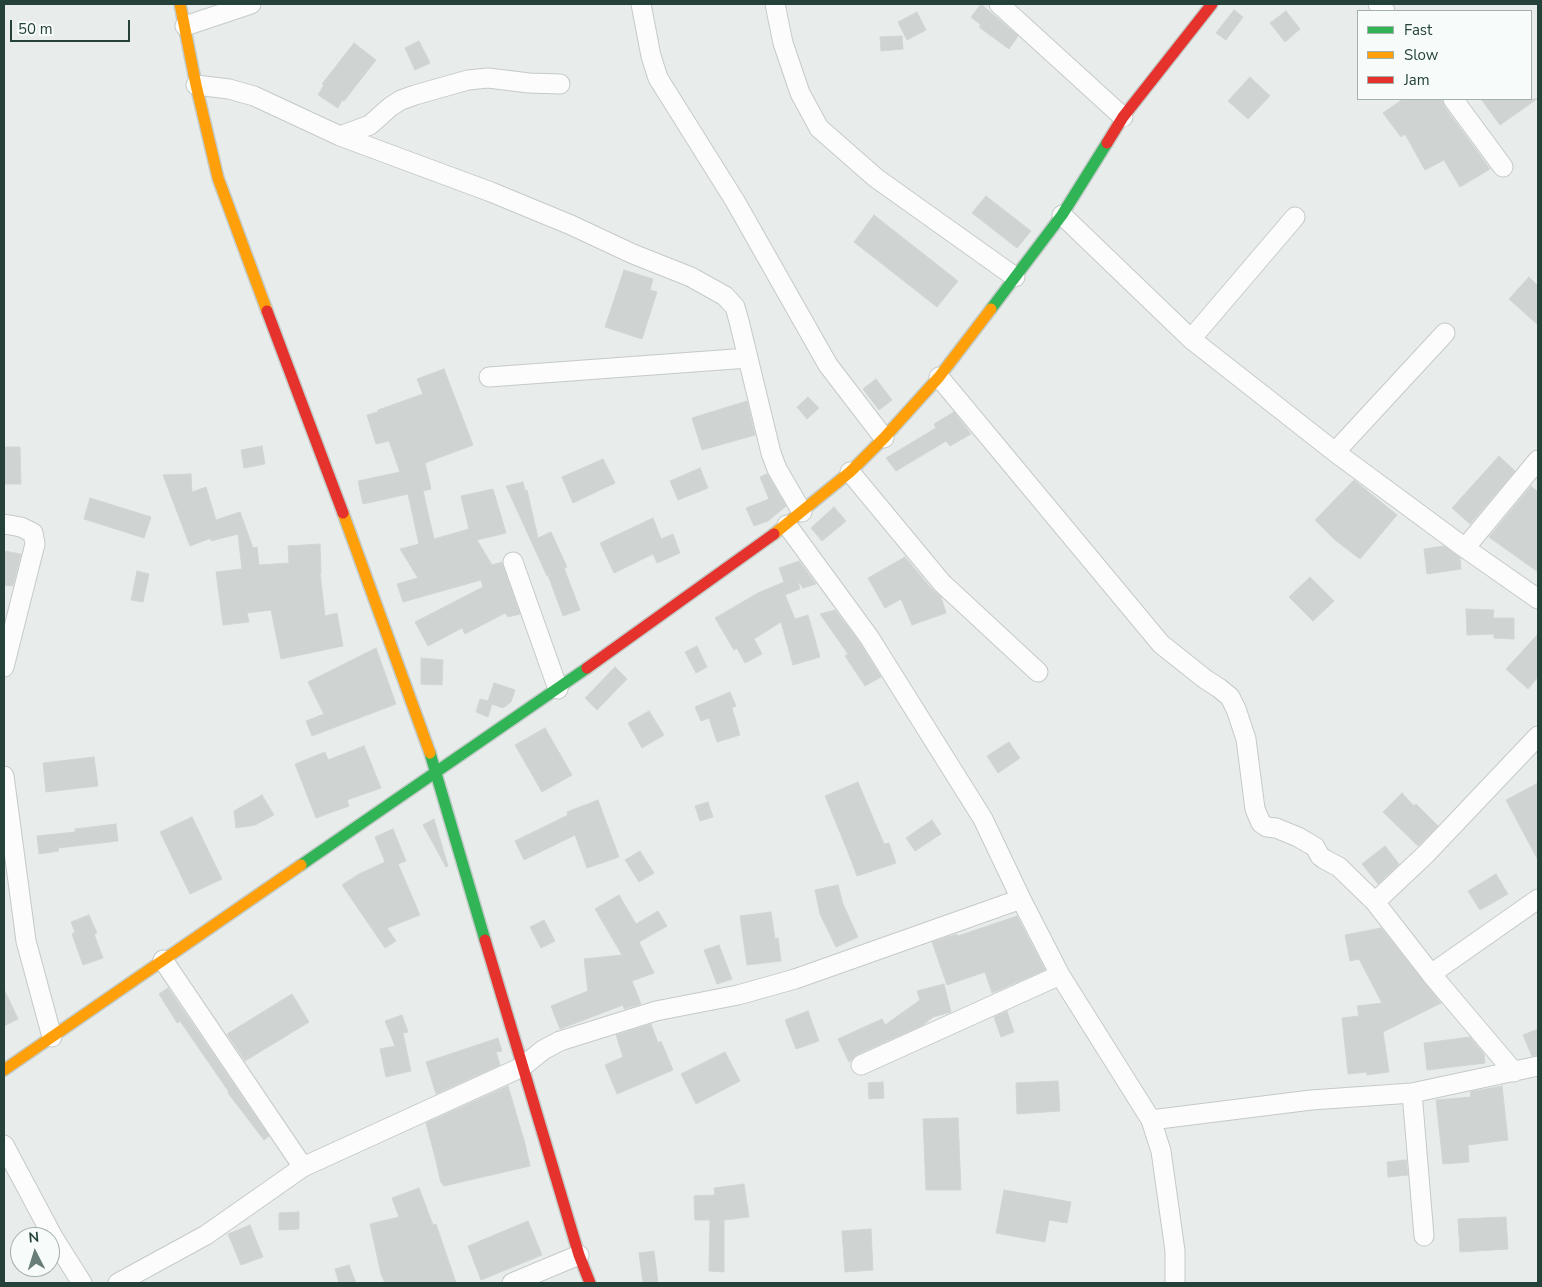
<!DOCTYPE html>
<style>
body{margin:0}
#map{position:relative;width:1542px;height:1287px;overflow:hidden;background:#e8edeb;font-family:"Nunito Sans",sans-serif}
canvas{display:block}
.frame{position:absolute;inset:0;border:5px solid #24423a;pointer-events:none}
.legend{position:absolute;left:1357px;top:10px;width:175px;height:90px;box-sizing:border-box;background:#f7fbf9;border:1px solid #a3b1ad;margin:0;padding:6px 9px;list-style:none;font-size:15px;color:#24423a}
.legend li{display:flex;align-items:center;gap:10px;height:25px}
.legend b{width:25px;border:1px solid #a3b1ad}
.north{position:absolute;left:10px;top:1227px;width:50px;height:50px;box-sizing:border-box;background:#f7fbf9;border:1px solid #a3b1ad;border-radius:50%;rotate:355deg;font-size:14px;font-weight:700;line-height:20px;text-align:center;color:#24423a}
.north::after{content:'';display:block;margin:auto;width:18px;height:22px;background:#697e78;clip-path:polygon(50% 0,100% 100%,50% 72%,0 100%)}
.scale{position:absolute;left:10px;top:20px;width:120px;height:22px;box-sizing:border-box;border:2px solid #24423a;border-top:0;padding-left:6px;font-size:15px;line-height:18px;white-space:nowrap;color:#24423a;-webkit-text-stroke:4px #f7fbf9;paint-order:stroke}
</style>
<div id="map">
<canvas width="1542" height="1287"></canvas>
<div class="frame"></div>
<ul class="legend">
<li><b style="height:6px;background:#30b455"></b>Fast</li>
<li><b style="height:6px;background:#ff9f0a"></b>Slow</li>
<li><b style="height:6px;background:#e5322d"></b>Jam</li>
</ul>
<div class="north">N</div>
<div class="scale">50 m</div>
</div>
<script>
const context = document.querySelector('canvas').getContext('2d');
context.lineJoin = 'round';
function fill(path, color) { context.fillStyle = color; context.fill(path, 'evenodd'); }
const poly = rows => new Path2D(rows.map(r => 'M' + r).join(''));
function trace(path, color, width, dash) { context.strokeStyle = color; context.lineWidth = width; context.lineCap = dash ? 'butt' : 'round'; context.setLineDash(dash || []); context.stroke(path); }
const building = poly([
 [981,4,1018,36,1009,49,979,27,981,25,971,17,981,4],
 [1234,10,1243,17,1226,40,1216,33,1234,10],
 [1286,11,1300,29,1285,42,1270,23,1286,11],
 [917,12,926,30,907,40,898,22,917,12],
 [902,36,903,49,881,51,880,37,902,36],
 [419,41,430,63,415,70,405,48,419,41],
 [354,43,376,60,344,101,342,100,338,108,318,95,324,85,322,84,354,43],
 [1250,77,1270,96,1248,119,1228,101,1250,77],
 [1403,99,1442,99,1444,106,1490,169,1460,187,1444,160,1425,170,1405,134,1401,137,1383,113,1403,99],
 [1481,99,1537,99,1500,125,1481,99],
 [986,196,1031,231,1017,248,972,213,986,196],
 [874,215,958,281,937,307,854,242,874,215],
 [624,270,653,279,650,290,657,292,642,339,605,327,624,270],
 [1529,277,1538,286,1538,325,1509,299,1529,277],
 [444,369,473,445,425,463,431,489,423,491,434,539,469,529,461,496,493,489,506,533,477,540,492,565,502,562,520,614,508,617,505,613,465,634,462,628,428,646,415,622,483,587,481,580,403,602,397,584,418,578,400,549,419,544,408,494,363,504,358,481,400,472,389,441,376,444,367,415,378,412,378,410,423,394,417,379,444,369],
 [876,379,892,400,879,410,863,389,876,379],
 [808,397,819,408,807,419,797,407,808,397],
 [747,401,755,435,702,450,692,418,747,401],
 [954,412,971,434,950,446,946,441,896,471,886,458,936,428,934,424,954,412],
 [262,446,265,464,244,468,241,450,262,446],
 [4,447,20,447,21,484,4,484,4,447],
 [1499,456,1515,471,1470,524,1452,508,1499,456],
 [603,459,615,483,573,503,562,477,603,459],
 [700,468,708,488,678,500,670,481,700,468],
 [191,474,192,492,206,487,216,520,240,512,253,548,257,547,259,565,289,563,288,546,320,544,321,573,320,573,325,616,337,613,343,646,281,659,271,610,247,613,249,622,223,625,216,572,242,569,238,534,211,541,211,538,190,546,163,475,191,474],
 [767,474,786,506,768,521,754,526,746,508,769,499,760,477,767,474],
 [1354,480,1397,515,1360,559,1335,540,1315,520,1354,480],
 [523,482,525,491,527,490,538,538,551,532,567,567,564,568,580,610,563,616,548,575,547,576,506,486,523,482],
 [1531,486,1538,492,1538,572,1489,537,1531,486],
 [90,498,151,517,144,538,84,519,90,498],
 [834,507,846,521,822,541,811,528,834,507],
 [653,518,661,539,673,534,680,553,657,563,653,554,614,573,600,543,653,518],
 [1444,546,1460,558,1461,569,1427,574,1424,549,1444,546],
 [4,551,21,554,13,586,4,585,4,551],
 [905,557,930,587,941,597,946,613,912,625,901,599,885,608,868,578,905,557],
 [799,561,816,584,803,588,798,581,800,589,785,595,795,619,808,615,820,657,793,665,781,622,754,639,762,654,745,663,737,648,734,650,715,618,758,593,784,582,779,568,799,561],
 [137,571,149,574,143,602,131,600,137,571],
 [1310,577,1334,601,1313,621,1289,597,1310,577],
 [1466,609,1494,610,1493,618,1514,618,1514,639,1494,638,1494,634,1467,635,1466,609],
 [835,610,860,643,881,677,865,686,845,656,848,654,820,614,835,610],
 [1538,634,1538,677,1528,689,1506,669,1538,634],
 [697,646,707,667,696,673,685,652,697,646],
 [376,648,396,704,312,736,306,721,324,714,308,682,376,648],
 [421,658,443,660,442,685,421,684,421,658],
 [615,667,627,679,597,710,585,698,615,667],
 [494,683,515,690,511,702,503,708,492,704,488,717,476,712,480,699,488,701,494,683],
 [730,692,736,706,732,708,740,735,717,742,709,718,701,721,695,707,730,692],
 [649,711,664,735,642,748,628,723,649,711],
 [545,728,572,775,542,792,515,745,545,728],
 [1009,742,1020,758,998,773,987,756,1009,742],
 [364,746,381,788,347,800,349,806,316,818,295,764,325,752,328,760,364,746],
 [94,757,98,786,46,792,43,763,94,757],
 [858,782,884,844,889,843,896,863,857,876,848,852,825,796,858,782],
 [1538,783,1538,860,1506,800,1538,783],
 [1402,793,1414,806,1416,804,1438,826,1418,846,1383,812,1402,793],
 [262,795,274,815,255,825,236,828,234,811,262,795],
 [598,800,619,857,587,868,575,835,524,860,515,841,568,815,567,812,598,800],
 [708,802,713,817,700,821,695,806,708,802],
 [192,817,222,879,190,894,160,832,192,817],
 [434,819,448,866,446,867,423,825,434,819],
 [932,820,941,834,915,851,906,838,932,820],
 [116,824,118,841,58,848,59,851,39,854,37,836,75,832,75,829,116,824],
 [393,829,406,861,398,864,420,915,387,928,396,941,385,948,342,885,359,874,385,862,375,837,393,829],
 [1385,846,1399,864,1378,884,1362,864,1385,846],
 [640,851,654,873,639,882,625,860,640,851],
 [1496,874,1508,894,1480,910,1468,891,1496,874],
 [838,885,843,904,858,937,836,947,820,914,815,890,838,885],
 [619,895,636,924,658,911,667,926,639,942,654,973,632,981,641,1004,624,1009,623,1005,560,1029,551,1006,588,991,584,959,622,955,595,909,619,895],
 [771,912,775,939,778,938,781,961,747,965,740,916,771,912],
 [89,915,97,933,94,934,103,958,83,965,72,934,75,932,71,922,89,915],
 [1017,916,1045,970,992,993,985,972,947,985,932,942,957,934,958,936,1017,916],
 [544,920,555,941,541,948,530,927,544,920],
 [1381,928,1441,1003,1383,1032,1389,1072,1367,1075,1367,1072,1348,1074,1342,1018,1359,1016,1357,1006,1382,1003,1359,959,1350,961,1345,935,1381,928],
 [719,945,732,979,717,984,704,950,719,945],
 [944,984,951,1012,933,1017,923,1025,856,1055,849,1062,838,1039,882,1019,885,1025,920,1000,917,991,944,984],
 [168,988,269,1136,264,1140,228,1093,229,1092,180,1021,177,1023,159,994,168,988],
 [4,989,18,1019,4,1026,4,989],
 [292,994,309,1022,245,1061,227,1034,292,994],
 [808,1011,819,1041,796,1049,785,1020,808,1011],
 [1007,1011,1014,1032,1001,1037,994,1017,1007,1011],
 [402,1015,408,1032,403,1033,411,1071,386,1077,380,1049,395,1046,385,1021,402,1015],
 [651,1024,658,1043,661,1041,673,1070,617,1094,605,1065,623,1057,616,1035,651,1024],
 [1538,1029,1538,1055,1532,1056,1523,1035,1538,1029],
 [1470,1037,1484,1054,1485,1063,1427,1070,1424,1043,1470,1037],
 [498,1038,502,1051,496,1052,500,1065,436,1094,426,1062,498,1038],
 [725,1052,740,1081,696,1104,681,1074,725,1052],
 [1058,1081,1060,1111,1017,1114,1016,1083,1058,1081],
 [883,1082,884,1098,869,1099,868,1083,883,1082],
 [508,1086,524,1140,530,1166,444,1186,442,1183,441,1183,436,1161,426,1123,508,1086],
 [1502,1086,1508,1140,1468,1145,1469,1162,1443,1164,1436,1100,1471,1097,1470,1092,1502,1086],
 [958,1118,961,1190,926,1190,923,1119,958,1118],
 [1406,1160,1408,1175,1388,1177,1387,1162,1406,1160],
 [744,1184,749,1217,724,1220,724,1272,709,1271,710,1220,695,1220,694,1196,715,1195,714,1188,744,1184],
 [419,1188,433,1225,436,1224,456,1283,385,1283,381,1274,370,1224,399,1217,392,1198,419,1188],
 [1004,1190,1071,1202,1067,1223,1049,1220,1045,1242,996,1233,1004,1190],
 [299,1212,299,1229,279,1230,279,1213,299,1212],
 [1506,1217,1508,1249,1460,1252,1458,1219,1506,1217],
 [528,1221,542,1255,481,1280,468,1246,528,1221],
 [250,1225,263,1257,241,1265,228,1234,250,1225],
 [871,1229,873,1270,845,1272,842,1231,871,1229],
 [654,1251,658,1283,643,1283,639,1253,654,1251],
 [349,1265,356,1283,339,1283,335,1269,349,1265]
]);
fill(building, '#cfd4d2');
trace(building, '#d1d6d4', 1);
const street = poly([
 [641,4,651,56,658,78,735,201,828,365,884,438],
 [775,4,783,43,800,93,819,128,876,178,1015,277],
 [999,4,1123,117],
 [1378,4,1385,11],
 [185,26,251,4],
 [196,85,229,89,254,96,340,136,491,192,571,225,633,254,691,277,725,296,735,307,739,321,771,453,777,469,802,512],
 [1453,99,1503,167],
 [340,136,370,125,390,107,401,100,415,95,468,80,488,78,529,83,560,84],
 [1062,215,1191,339,1335,452,1465,548,1538,599],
 [1191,339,1295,217],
 [489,377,748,358],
 [939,377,1161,644,1205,679,1219,688,1230,697,1236,709,1246,739,1255,809,1261,823,1267,827,1276,828,1298,837,1315,847,1320,856,1324,859,1339,867,1375,902,1431,974,1514,1072],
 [1335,452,1445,333],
 [850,472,942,583,1038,672],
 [4,524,21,527,33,533,35,544,4,667],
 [787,525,869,637,983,819,1021,899,1060,975,1151,1120,1161,1151,1175,1251,1175,1283],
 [1465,548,1538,460],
 [513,562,558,689],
 [4,776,26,941,52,1037],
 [1375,902,1426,854,1538,736],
 [163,960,303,1167],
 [1431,974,1538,899],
 [861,1065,1060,975],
 [1412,1093,1424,1236],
 [1151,1120,1311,1100,1412,1093,1538,1066],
 [4,1145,53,1237,82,1283],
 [118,1283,206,1235,303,1167,522,1067,543,1050,560,1041,656,1011,738,995,795,979,1021,899],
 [512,1283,579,1255]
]);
const fast = poly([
 [991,309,1062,215,1107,143],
 [430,753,485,940],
 [301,865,587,668]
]);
const slow = poly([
 [180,4,196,85,218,178,267,311],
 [343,513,430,753],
 [774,534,850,472,884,438,939,377,991,309],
 [4,1070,301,865]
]);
const jam = poly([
 [1107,143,1123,117,1212,4],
 [267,311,343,513],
 [587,668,774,534],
 [485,940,579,1255,590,1283]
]);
trace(street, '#c5cac8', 21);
trace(fast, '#c3cbc8', 14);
trace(slow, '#c3cbc8', 14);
trace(jam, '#c3cbc8', 14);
trace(street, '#fcfcfc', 19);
trace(fast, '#30b455', 11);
trace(slow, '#ff9f0a', 11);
trace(jam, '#e5322d', 11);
</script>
